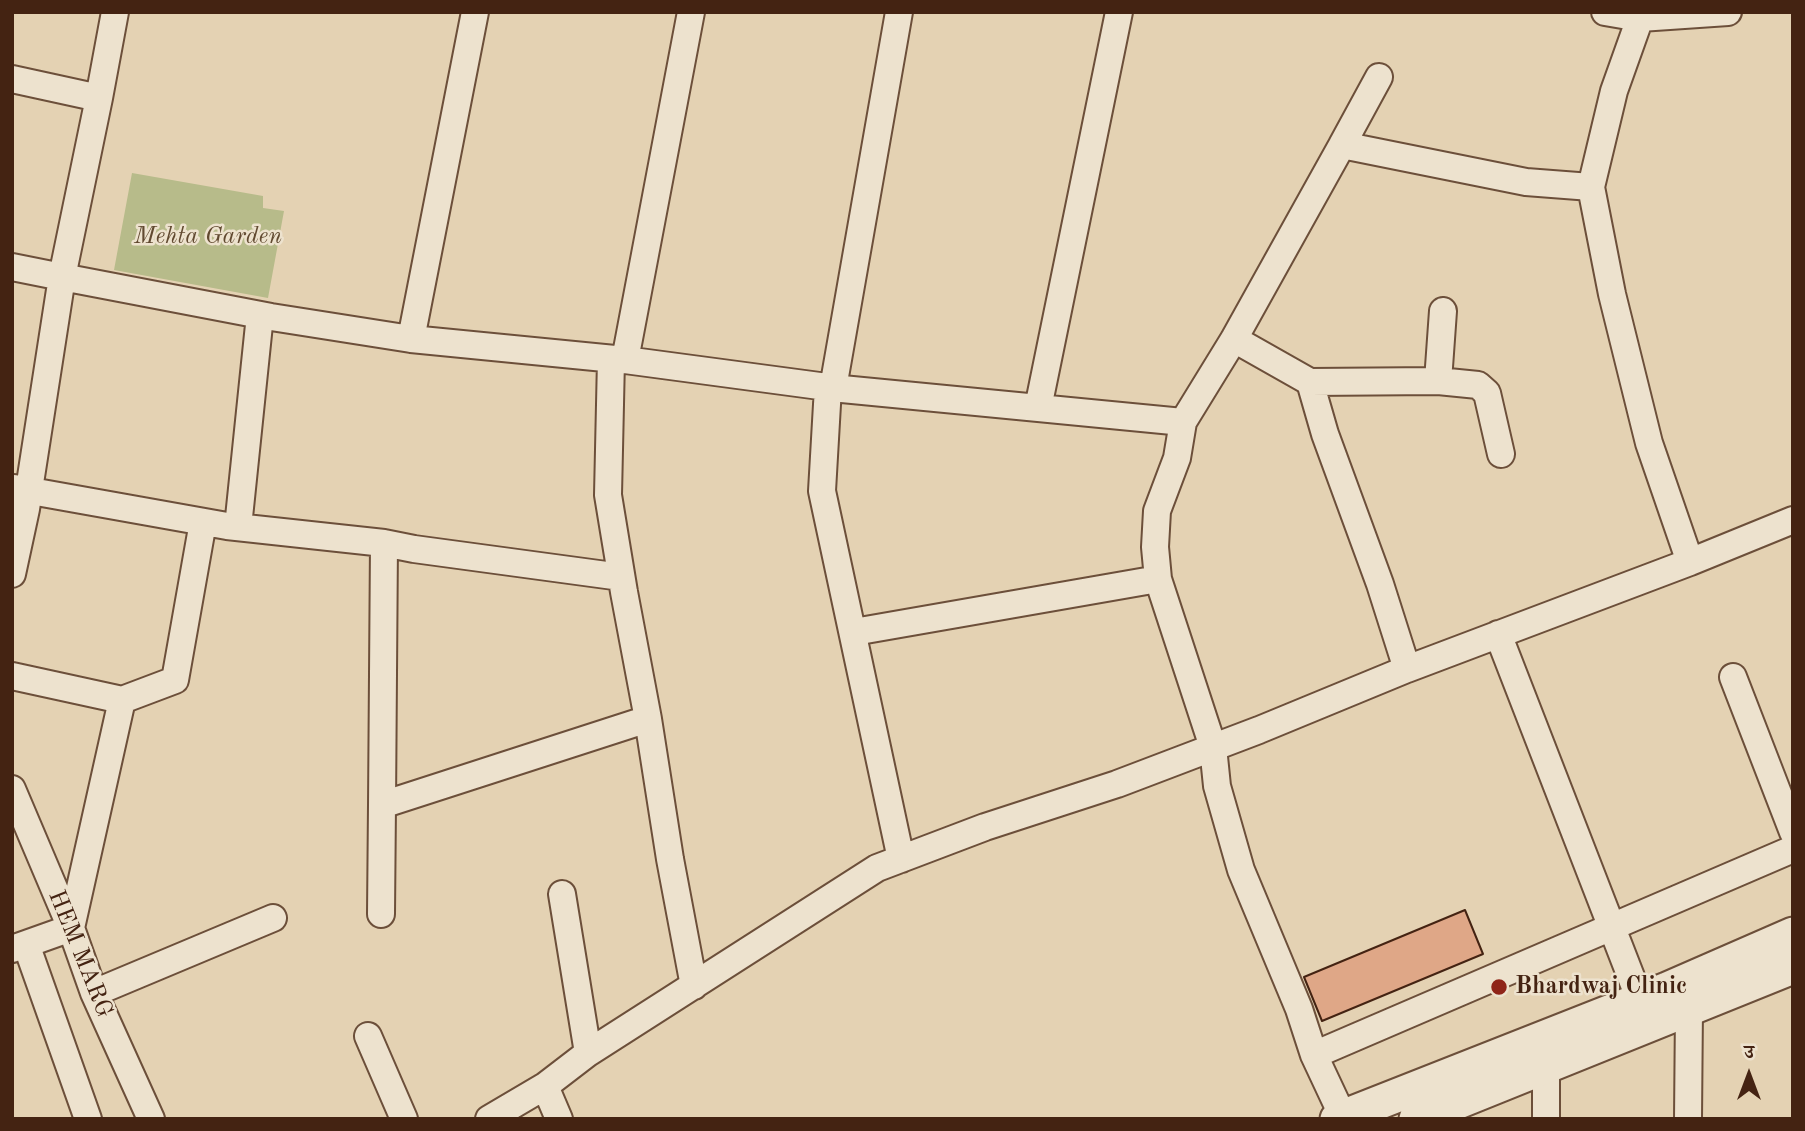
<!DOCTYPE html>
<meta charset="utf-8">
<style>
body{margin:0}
#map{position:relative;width:1805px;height:1131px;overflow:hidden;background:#e4d2b3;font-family:"Old Standard TT","Noto Serif Devanagari",serif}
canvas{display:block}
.frame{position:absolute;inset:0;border:14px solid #442312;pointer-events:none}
.north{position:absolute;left:1714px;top:1040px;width:70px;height:70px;-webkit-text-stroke:5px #ede2ce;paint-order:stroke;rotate:0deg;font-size:19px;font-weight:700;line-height:28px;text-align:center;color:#442312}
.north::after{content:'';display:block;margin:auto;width:24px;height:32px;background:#442312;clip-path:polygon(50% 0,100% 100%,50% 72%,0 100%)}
</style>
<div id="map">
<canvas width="1805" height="1131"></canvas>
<div class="frame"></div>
<div class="north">उ</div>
</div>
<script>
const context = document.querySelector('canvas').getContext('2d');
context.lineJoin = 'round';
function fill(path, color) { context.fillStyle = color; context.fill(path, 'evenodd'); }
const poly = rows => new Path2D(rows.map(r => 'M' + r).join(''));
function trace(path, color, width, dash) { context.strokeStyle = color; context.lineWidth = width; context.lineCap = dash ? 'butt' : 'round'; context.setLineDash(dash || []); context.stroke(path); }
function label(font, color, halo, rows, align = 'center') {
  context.font = font + ' "Old Standard TT",serif'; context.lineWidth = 5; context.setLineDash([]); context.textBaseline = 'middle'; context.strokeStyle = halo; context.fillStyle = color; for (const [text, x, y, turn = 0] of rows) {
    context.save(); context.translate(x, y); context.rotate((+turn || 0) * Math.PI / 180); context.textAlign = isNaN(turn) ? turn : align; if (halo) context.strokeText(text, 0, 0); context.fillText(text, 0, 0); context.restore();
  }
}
fill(poly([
 [132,173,263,196,263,208,284,211,268,298,114,270]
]), '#b7bb8a');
const building = poly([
 [1465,910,1483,954,1322,1021,1304,977,1465,910]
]);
fill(building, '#dfa787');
trace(building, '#442312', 2);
const minor = poly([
 [1605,12,1640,18,1614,91,1591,187,1612,294,1649,443,1690,562],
 [1641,12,1640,18,1728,12],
 [12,79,99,98,115,12],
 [1342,145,1379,77],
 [12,267,62,277,99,98],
 [411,339,625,360,842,389,1183,422,1234,339,1342,145,1526,182,1591,187],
 [1234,339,1310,382,1325,434,1380,584,1407,669],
 [611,359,608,495,624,592,648,719,670,859,694,986],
 [625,360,691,12],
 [1438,381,1443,311],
 [1310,382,1438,381,1478,385,1487,393,1501,454],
 [828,387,822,491,901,859],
 [833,388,899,12],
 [1038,408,1119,12],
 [1183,422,1177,458,1157,511,1155,547,1158,579,1213,747,1217,786,1241,870,1299,1009,1314,1055,1344,1119],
 [14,488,227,526,384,543,414,549,621,577],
 [238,527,260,315],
 [384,543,382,805,648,719],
 [12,574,26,509,62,277,271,317,411,339,475,12],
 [854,632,1158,579],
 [1498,634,1640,1000],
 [12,676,122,700,71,928,12,949],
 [1733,677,1793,832],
 [122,700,175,680,203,522],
 [12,789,71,928,94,993,151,1119],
 [562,894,588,1053],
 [381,914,382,805],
 [26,944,88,1119],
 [94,993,273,918],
 [368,1036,404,1119],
 [1314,1055,1793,849],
 [1546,1066,1546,1119],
 [545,1086,559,1119],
 [489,1119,545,1086,588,1053,877,868,985,827,1117,784,1259,730,1407,669,1690,562,1793,520],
 [1688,1119,1689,1008]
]);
const tertiary = poly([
 [1337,1119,1667,989,1793,934],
 [1416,1119,1793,967]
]);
trace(minor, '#6c4f3a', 30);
trace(tertiary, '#6c4f3a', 37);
trace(minor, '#ede2ce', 26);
trace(tertiary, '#ede2ce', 33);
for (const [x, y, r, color] of [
 [1499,987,9,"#8f2418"]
]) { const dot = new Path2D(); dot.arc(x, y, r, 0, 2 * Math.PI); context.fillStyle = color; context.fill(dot); trace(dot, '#ede2ce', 2.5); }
label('italic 24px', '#614930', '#ede2ce', [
 ["Mehta Garden",208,237]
]);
label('24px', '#442312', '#ede2ce', [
 ["HEM MARG",80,954,68]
]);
label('bold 24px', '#442312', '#ede2ce', [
 ["Bhardwaj Clinic",1515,987]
], 'left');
</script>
